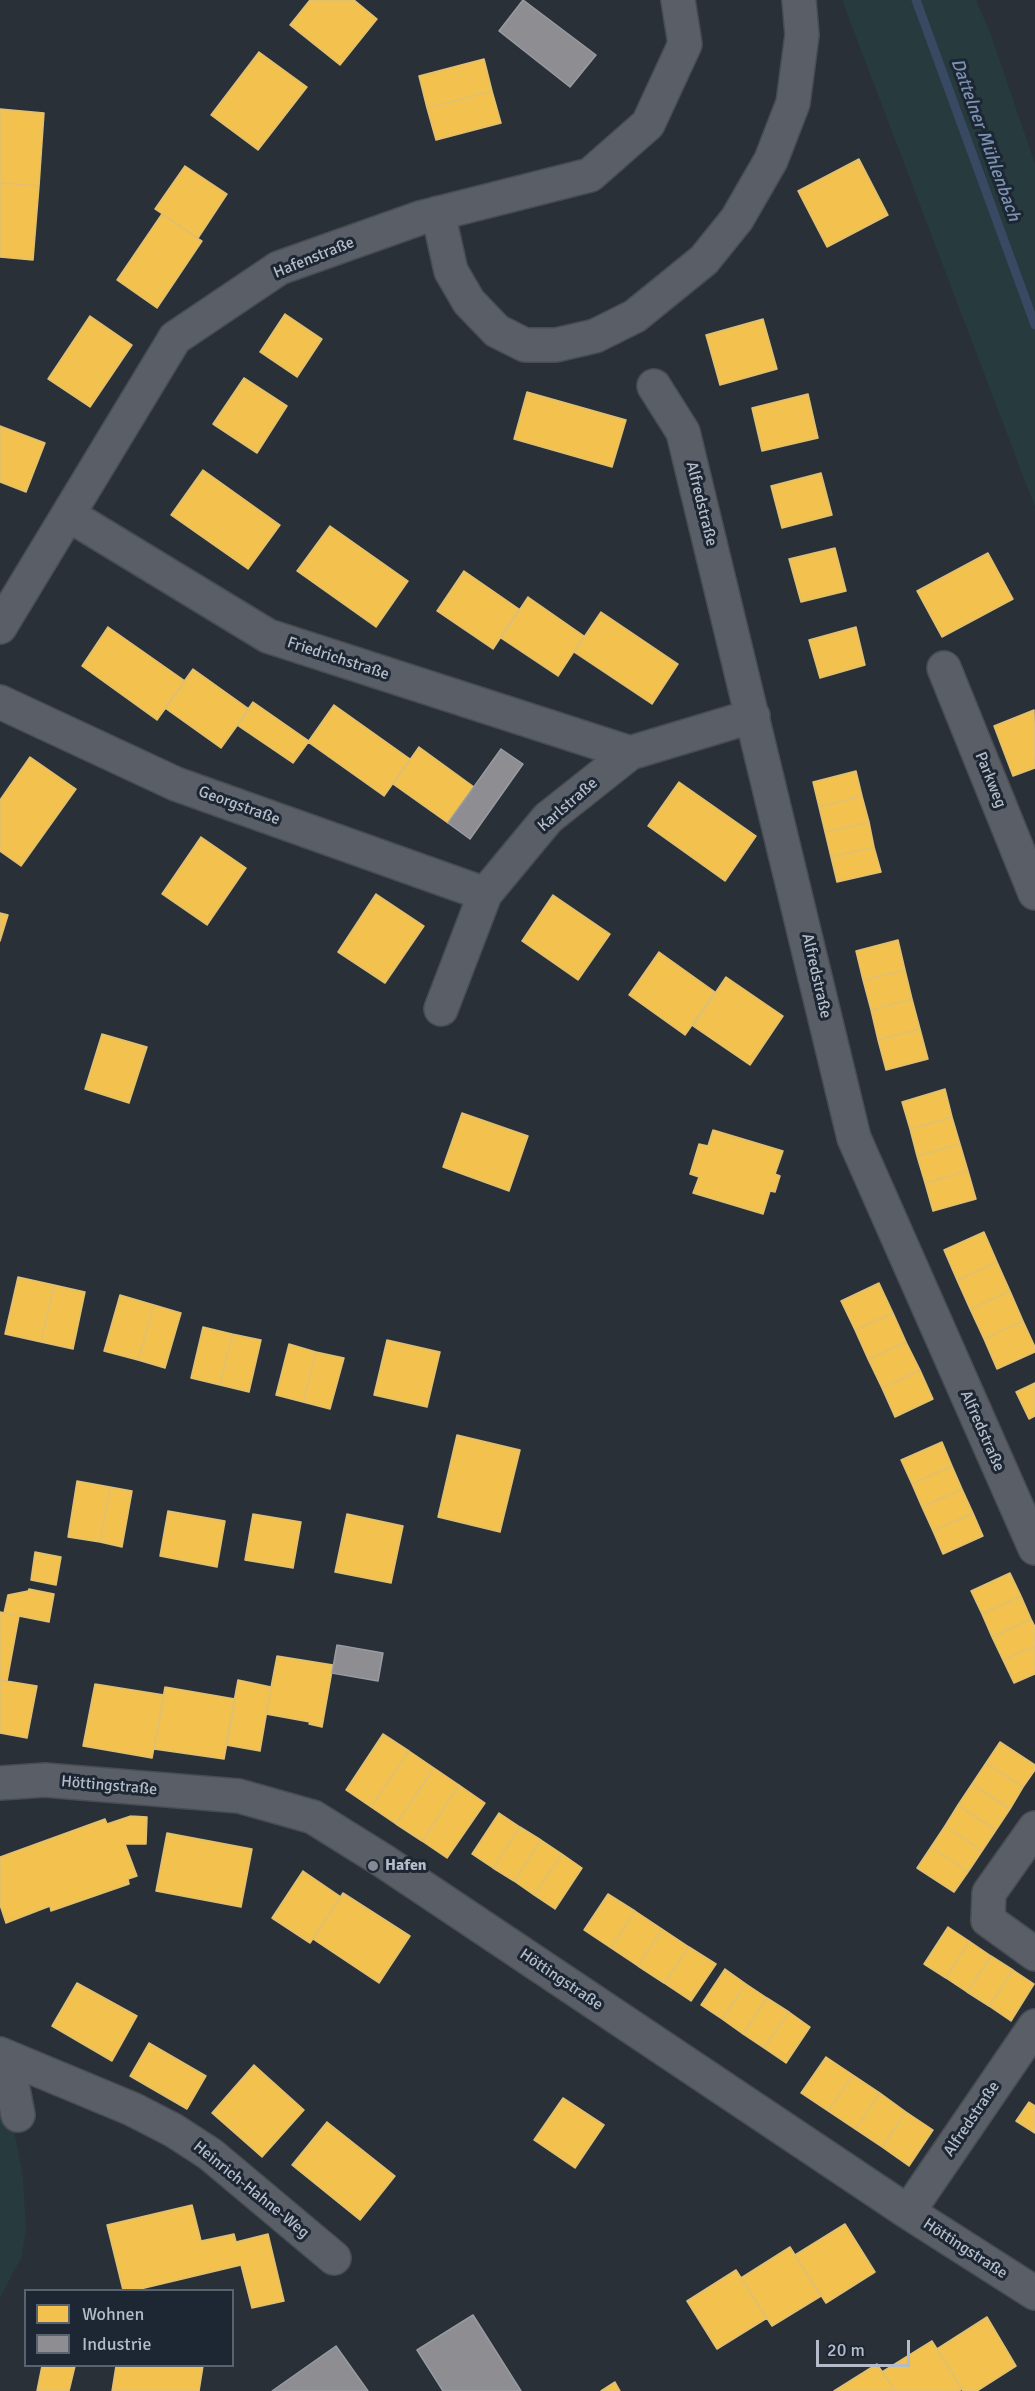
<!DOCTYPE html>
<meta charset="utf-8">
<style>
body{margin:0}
#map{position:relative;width:1035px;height:2391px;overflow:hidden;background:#2a3038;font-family:Signika,sans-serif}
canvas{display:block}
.legend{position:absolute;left:24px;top:2289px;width:210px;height:78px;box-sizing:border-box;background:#1d2633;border:2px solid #59626f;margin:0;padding:8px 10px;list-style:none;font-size:18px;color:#b4bcc9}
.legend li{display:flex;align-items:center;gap:12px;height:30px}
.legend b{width:30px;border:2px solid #59626f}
.scale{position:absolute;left:816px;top:2340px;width:94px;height:27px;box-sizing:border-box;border:3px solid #b4bcc9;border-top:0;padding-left:8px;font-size:18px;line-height:21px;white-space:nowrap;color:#b4bcc9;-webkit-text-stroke:4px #1d2633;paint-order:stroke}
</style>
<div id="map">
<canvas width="1035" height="2391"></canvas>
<ul class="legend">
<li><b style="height:16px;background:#f2c14e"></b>Wohnen</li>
<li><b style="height:16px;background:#8d8d92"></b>Industrie</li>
</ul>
<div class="scale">20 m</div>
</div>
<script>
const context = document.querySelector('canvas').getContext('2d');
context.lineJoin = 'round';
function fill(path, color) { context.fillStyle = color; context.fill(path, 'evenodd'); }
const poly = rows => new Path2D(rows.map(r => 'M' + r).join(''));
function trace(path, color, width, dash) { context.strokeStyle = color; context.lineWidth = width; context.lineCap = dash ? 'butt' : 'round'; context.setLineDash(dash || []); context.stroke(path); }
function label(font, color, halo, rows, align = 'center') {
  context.font = font + ' Signika,sans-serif'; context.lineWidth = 6; context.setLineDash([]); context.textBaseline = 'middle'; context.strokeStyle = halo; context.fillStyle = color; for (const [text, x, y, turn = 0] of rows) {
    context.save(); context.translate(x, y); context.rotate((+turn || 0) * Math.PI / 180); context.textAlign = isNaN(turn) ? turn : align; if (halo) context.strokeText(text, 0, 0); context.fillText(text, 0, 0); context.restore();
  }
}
fill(poly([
 [842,0,976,0,991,35,1035,164,1035,507],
 [0,2075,7,2092,23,2178,26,2228,22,2256,0,2298]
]), '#273a3e');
const homes = poly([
 [310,0,354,0,377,19,340,65,290,25,310,0],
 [259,52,307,87,258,150,211,115,259,52],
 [484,59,492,91,427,108,419,76,484,59],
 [492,91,501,123,436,140,427,108,492,91],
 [0,109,44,113,39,186,0,183,0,109],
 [859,159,888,215,827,247,798,191,859,159],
 [185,166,227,194,198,238,155,209,185,166],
 [0,183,39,186,33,260,0,257,0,183],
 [162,214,202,241,157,308,117,280,162,214],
 [285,314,322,339,297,377,260,352,285,314],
 [90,316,132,345,90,407,48,379,90,316],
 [763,319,777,369,720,385,706,335,763,319],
 [244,378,287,406,257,453,213,424,244,378],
 [527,392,626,420,612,467,514,439,527,392],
 [808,394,818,438,762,451,752,408,808,394],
 [0,426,45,443,26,492,0,482,0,426],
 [203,470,280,525,248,569,171,515,203,470],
 [821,473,832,515,782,528,771,486,821,473],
 [330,526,408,581,376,627,297,571,330,526],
 [835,548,846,591,801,602,789,559,835,548],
 [988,553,1013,599,942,637,917,591,988,553],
 [464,571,519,609,493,649,437,611,464,571],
 [528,597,584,636,558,676,501,638,528,597],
 [601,612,678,664,652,704,574,652,601,612],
 [108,627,185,681,157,720,82,666,108,627],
 [856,627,865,665,820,678,809,640,856,627],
 [193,669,249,709,221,748,165,708,193,669],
 [253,702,309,741,293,763,237,725,253,702],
 [334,705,410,759,384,796,308,742,334,705],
 [1034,710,1035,768,1013,776,994,726,1034,710],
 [419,747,474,787,448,823,393,784,419,747],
 [30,757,76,789,21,866,0,851,0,800,30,757],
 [856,771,862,796,819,807,813,782,856,771],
 [679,782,756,836,725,881,648,826,679,782],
 [862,796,869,822,825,832,819,807,862,796],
 [869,822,874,847,831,857,825,832,869,822],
 [201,837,246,868,207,925,162,894,201,837],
 [874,847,881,872,837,882,831,857,874,847],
 [376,894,424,926,385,983,338,952,376,894],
 [553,895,610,934,578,980,522,941,553,895],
 [0,913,8,915,0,941,0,913],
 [898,940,905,970,863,980,856,951,898,940],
 [659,952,715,992,685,1035,629,995,659,952],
 [905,970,912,999,871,1010,863,980,905,970],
 [726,977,783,1016,750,1065,693,1026,726,977],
 [912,999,920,1029,878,1040,871,1010,912,999],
 [920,1029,928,1059,886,1070,878,1040,920,1029],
 [102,1034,147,1047,129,1103,85,1089,102,1034],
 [945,1089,952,1117,910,1129,902,1102,945,1089],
 [462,1113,528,1136,509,1191,443,1167,462,1113],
 [952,1117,960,1144,917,1156,910,1129,952,1117],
 [713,1130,783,1151,775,1174,780,1176,775,1192,770,1191,763,1214,693,1193,699,1177,690,1174,699,1144,708,1146,713,1130],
 [960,1144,968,1171,925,1183,917,1156,960,1144],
 [968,1171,976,1199,933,1211,925,1183,968,1171],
 [984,1232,997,1262,957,1280,944,1250,984,1232],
 [997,1262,1010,1291,970,1309,957,1280,997,1262],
 [18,1277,54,1285,41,1342,5,1334,18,1277],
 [879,1283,893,1313,855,1330,841,1301,879,1283],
 [54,1285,85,1292,73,1349,41,1342,54,1285],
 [1010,1291,1023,1321,984,1339,970,1309,1010,1291],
 [120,1295,154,1305,138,1360,104,1351,120,1295],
 [154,1305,181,1313,165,1368,138,1360,154,1305],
 [893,1313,906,1342,868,1359,855,1330,893,1313],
 [1023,1321,1035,1347,1035,1352,997,1369,984,1339,1023,1321],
 [203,1327,232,1334,220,1385,191,1378,203,1327],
 [232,1334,261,1340,249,1392,220,1385,232,1334],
 [387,1340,440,1352,427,1407,374,1395,387,1340],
 [906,1342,920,1370,882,1388,868,1359,906,1342],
 [289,1344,316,1352,303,1402,276,1395,289,1344],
 [316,1352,344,1358,330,1409,303,1402,316,1352],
 [920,1370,933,1399,895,1417,882,1388,920,1370],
 [1035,1383,1035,1416,1029,1419,1016,1392,1035,1383],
 [457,1435,520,1450,500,1532,438,1517,457,1435],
 [942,1442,952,1466,912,1484,901,1460,942,1442],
 [952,1466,962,1489,922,1507,912,1484,952,1466],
 [77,1481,110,1487,100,1542,68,1537,77,1481],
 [110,1487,132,1491,122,1547,100,1542,110,1487],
 [962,1489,973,1513,933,1531,922,1507,962,1489],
 [168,1511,225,1521,217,1567,160,1556,168,1511],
 [973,1513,983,1536,943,1554,933,1531,973,1513],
 [253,1514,301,1522,293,1568,245,1560,253,1514],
 [347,1514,403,1526,391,1583,335,1572,347,1514],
 [35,1552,61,1557,56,1585,31,1580,35,1552],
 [1010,1573,1021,1596,982,1614,971,1591,1010,1573],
 [29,1589,54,1594,49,1622,4,1613,8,1595,28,1591,29,1589],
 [1021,1596,1031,1619,992,1637,982,1614,1021,1596],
 [0,1612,19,1616,7,1681,0,1680,0,1612],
 [1031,1619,1035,1627,1035,1646,1003,1660,992,1637,1031,1619],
 [1035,1646,1035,1674,1014,1683,1003,1660,1035,1646],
 [277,1656,333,1665,322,1727,309,1724,310,1722,266,1714,277,1656],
 [0,1680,37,1686,27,1738,0,1733,0,1680],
 [238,1680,271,1687,260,1751,226,1745,238,1680],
 [95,1684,164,1695,152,1758,83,1746,95,1684],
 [165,1687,235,1699,224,1759,154,1749,165,1687],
 [383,1734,409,1751,371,1807,346,1790,383,1734],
 [1000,1742,1035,1765,1035,1770,1023,1787,986,1763,1000,1742],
 [409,1751,434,1768,396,1824,371,1807,409,1751],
 [986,1763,1023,1787,1010,1809,972,1784,986,1763],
 [434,1768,459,1785,422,1841,396,1824,434,1768],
 [972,1784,1010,1809,996,1830,958,1805,972,1784],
 [459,1785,485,1803,447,1858,422,1841,459,1785],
 [958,1805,996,1830,982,1851,945,1826,958,1805],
 [499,1813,520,1827,493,1868,472,1854,499,1813],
 [131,1816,147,1817,146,1844,125,1844,137,1876,128,1879,129,1884,51,1911,50,1906,6,1923,0,1905,0,1857,105,1819,107,1824,131,1816],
 [945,1826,982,1851,968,1872,931,1847,945,1826],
 [520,1827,541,1840,514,1881,493,1868,520,1827],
 [167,1833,252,1849,241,1907,156,1891,167,1833],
 [541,1840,562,1854,534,1895,514,1881,541,1840],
 [931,1847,968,1872,954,1892,917,1868,931,1847],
 [562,1854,582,1868,555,1909,534,1895,562,1854],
 [303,1871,341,1897,310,1943,272,1918,303,1871],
 [343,1893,410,1936,379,1983,313,1939,343,1893],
 [608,1894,635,1911,611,1948,584,1930,608,1894],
 [635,1911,662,1929,638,1966,611,1948,635,1911],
 [948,1927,969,1941,946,1978,924,1964,948,1927],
 [662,1929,689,1947,664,1983,638,1966,662,1929],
 [969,1941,991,1956,967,1992,946,1978,969,1941],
 [689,1947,716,1964,691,2001,664,1983,689,1947],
 [991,1956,1013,1970,989,2006,967,1992,991,1956],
 [725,1969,746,1984,722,2019,701,2005,725,1969],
 [1013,1970,1034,1984,1011,2021,989,2006,1013,1970],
 [77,1983,137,2016,112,2061,52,2026,77,1983],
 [746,1984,767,1998,743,2034,722,2019,746,1984],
 [767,1998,789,2012,764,2048,743,2034,767,1998],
 [789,2012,810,2027,786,2063,764,2048,789,2012],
 [149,2043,206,2076,187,2109,130,2076,149,2043],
 [826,2057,853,2075,828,2111,801,2093,826,2057],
 [254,2065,304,2110,262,2157,212,2113,254,2065],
 [853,2075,880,2093,855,2129,828,2111,853,2075],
 [880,2093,906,2112,882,2147,855,2129,880,2093],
 [563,2098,604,2125,575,2168,534,2140,563,2098],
 [1029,2102,1035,2106,1035,2133,1016,2121,1029,2102],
 [906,2112,933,2130,909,2166,882,2147,906,2112],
 [327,2122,395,2176,360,2220,292,2165,327,2122],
 [192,2205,201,2241,234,2234,236,2242,268,2234,284,2301,252,2308,241,2265,136,2290,123,2290,107,2225,192,2205],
 [845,2224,875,2272,826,2303,795,2255,845,2224],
 [790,2247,821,2296,772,2326,741,2278,790,2247],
 [736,2270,767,2318,717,2349,687,2301,736,2270],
 [987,2317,1016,2366,977,2391,963,2391,937,2349,987,2317],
 [932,2341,962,2389,959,2391,895,2391,882,2372,932,2341],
 [877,2364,895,2391,834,2391,877,2364],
 [42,2366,75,2366,69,2391,37,2391,42,2366],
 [116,2366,203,2366,199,2391,112,2391,116,2366],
 [615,2382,620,2391,601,2391,615,2382]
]);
fill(homes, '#f2c14e');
trace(homes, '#dfc073', 1.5);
const industry = poly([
 [523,0,596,55,570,87,499,31,523,0],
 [501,749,523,764,470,839,448,823,501,749],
 [337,1645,383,1653,378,1681,332,1673,337,1645],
 [473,2315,521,2391,443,2391,417,2350,473,2315],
 [336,2346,368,2391,272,2391,336,2346]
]);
fill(industry, '#8d8d92');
trace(industry, '#999ba2', 1.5);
trace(poly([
 [916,0,1035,325]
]), '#384963', 9);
const minor = poly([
 [438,213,451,271,469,302,497,331,525,345,556,345,595,336,635,316,704,260,737,219,771,160,793,103,802,35,799,0],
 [654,386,683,432,854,1138,1035,1548],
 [69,515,268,636,630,753],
 [944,668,1035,893],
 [0,702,176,784,485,894],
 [441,1009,485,894,548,818,630,753,753,716],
 [0,1783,45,1780,239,1796,313,1817,382,1860,908,2212,1035,2293],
 [1035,1828,989,1893,988,1920,1035,1954],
 [0,2054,132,2109,173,2130,210,2154,334,2258],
 [0,2056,13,2089,18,2115],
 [908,2212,1035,2026]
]);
const tertiary = poly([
 [0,627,175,338,279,268,420,218,590,175,648,124,685,44,678,0]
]);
trace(minor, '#484c53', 36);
trace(tertiary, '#484c53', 36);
trace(minor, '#5a5e66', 33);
trace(tertiary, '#5a5e66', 33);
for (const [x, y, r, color] of [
 [373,1866,6,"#848b96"]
]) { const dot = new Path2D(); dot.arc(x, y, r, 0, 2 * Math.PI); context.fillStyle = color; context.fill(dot); trace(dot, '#1d2633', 2); }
label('16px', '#b4bcc9', '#1d2633', [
 ["Hafenstraße",314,258,-22],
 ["Alfredstraße",701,504,76],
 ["Friedrichstraße",338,659,18],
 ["Parkweg",990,780,68],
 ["Karlstraße",568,805,-41],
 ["Georgstraße",239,806,20],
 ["Alfredstraße",816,976,77],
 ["Alfredstraße",982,1431,66],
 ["Höttingstraße",109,1786,5],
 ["Höttingstraße",561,1980,34],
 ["Alfredstraße",972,2119,-56],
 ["Heinrich-Hahne-Weg",251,2190,39],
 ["Höttingstraße",965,2249,33]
]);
label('bold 16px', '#b4bcc9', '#1d2633', [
 ["Hafen",385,1866]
], 'left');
label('italic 18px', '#7c92b1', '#1d2633', [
 ["Dattelner Mühlenbach",985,140,70]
]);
</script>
